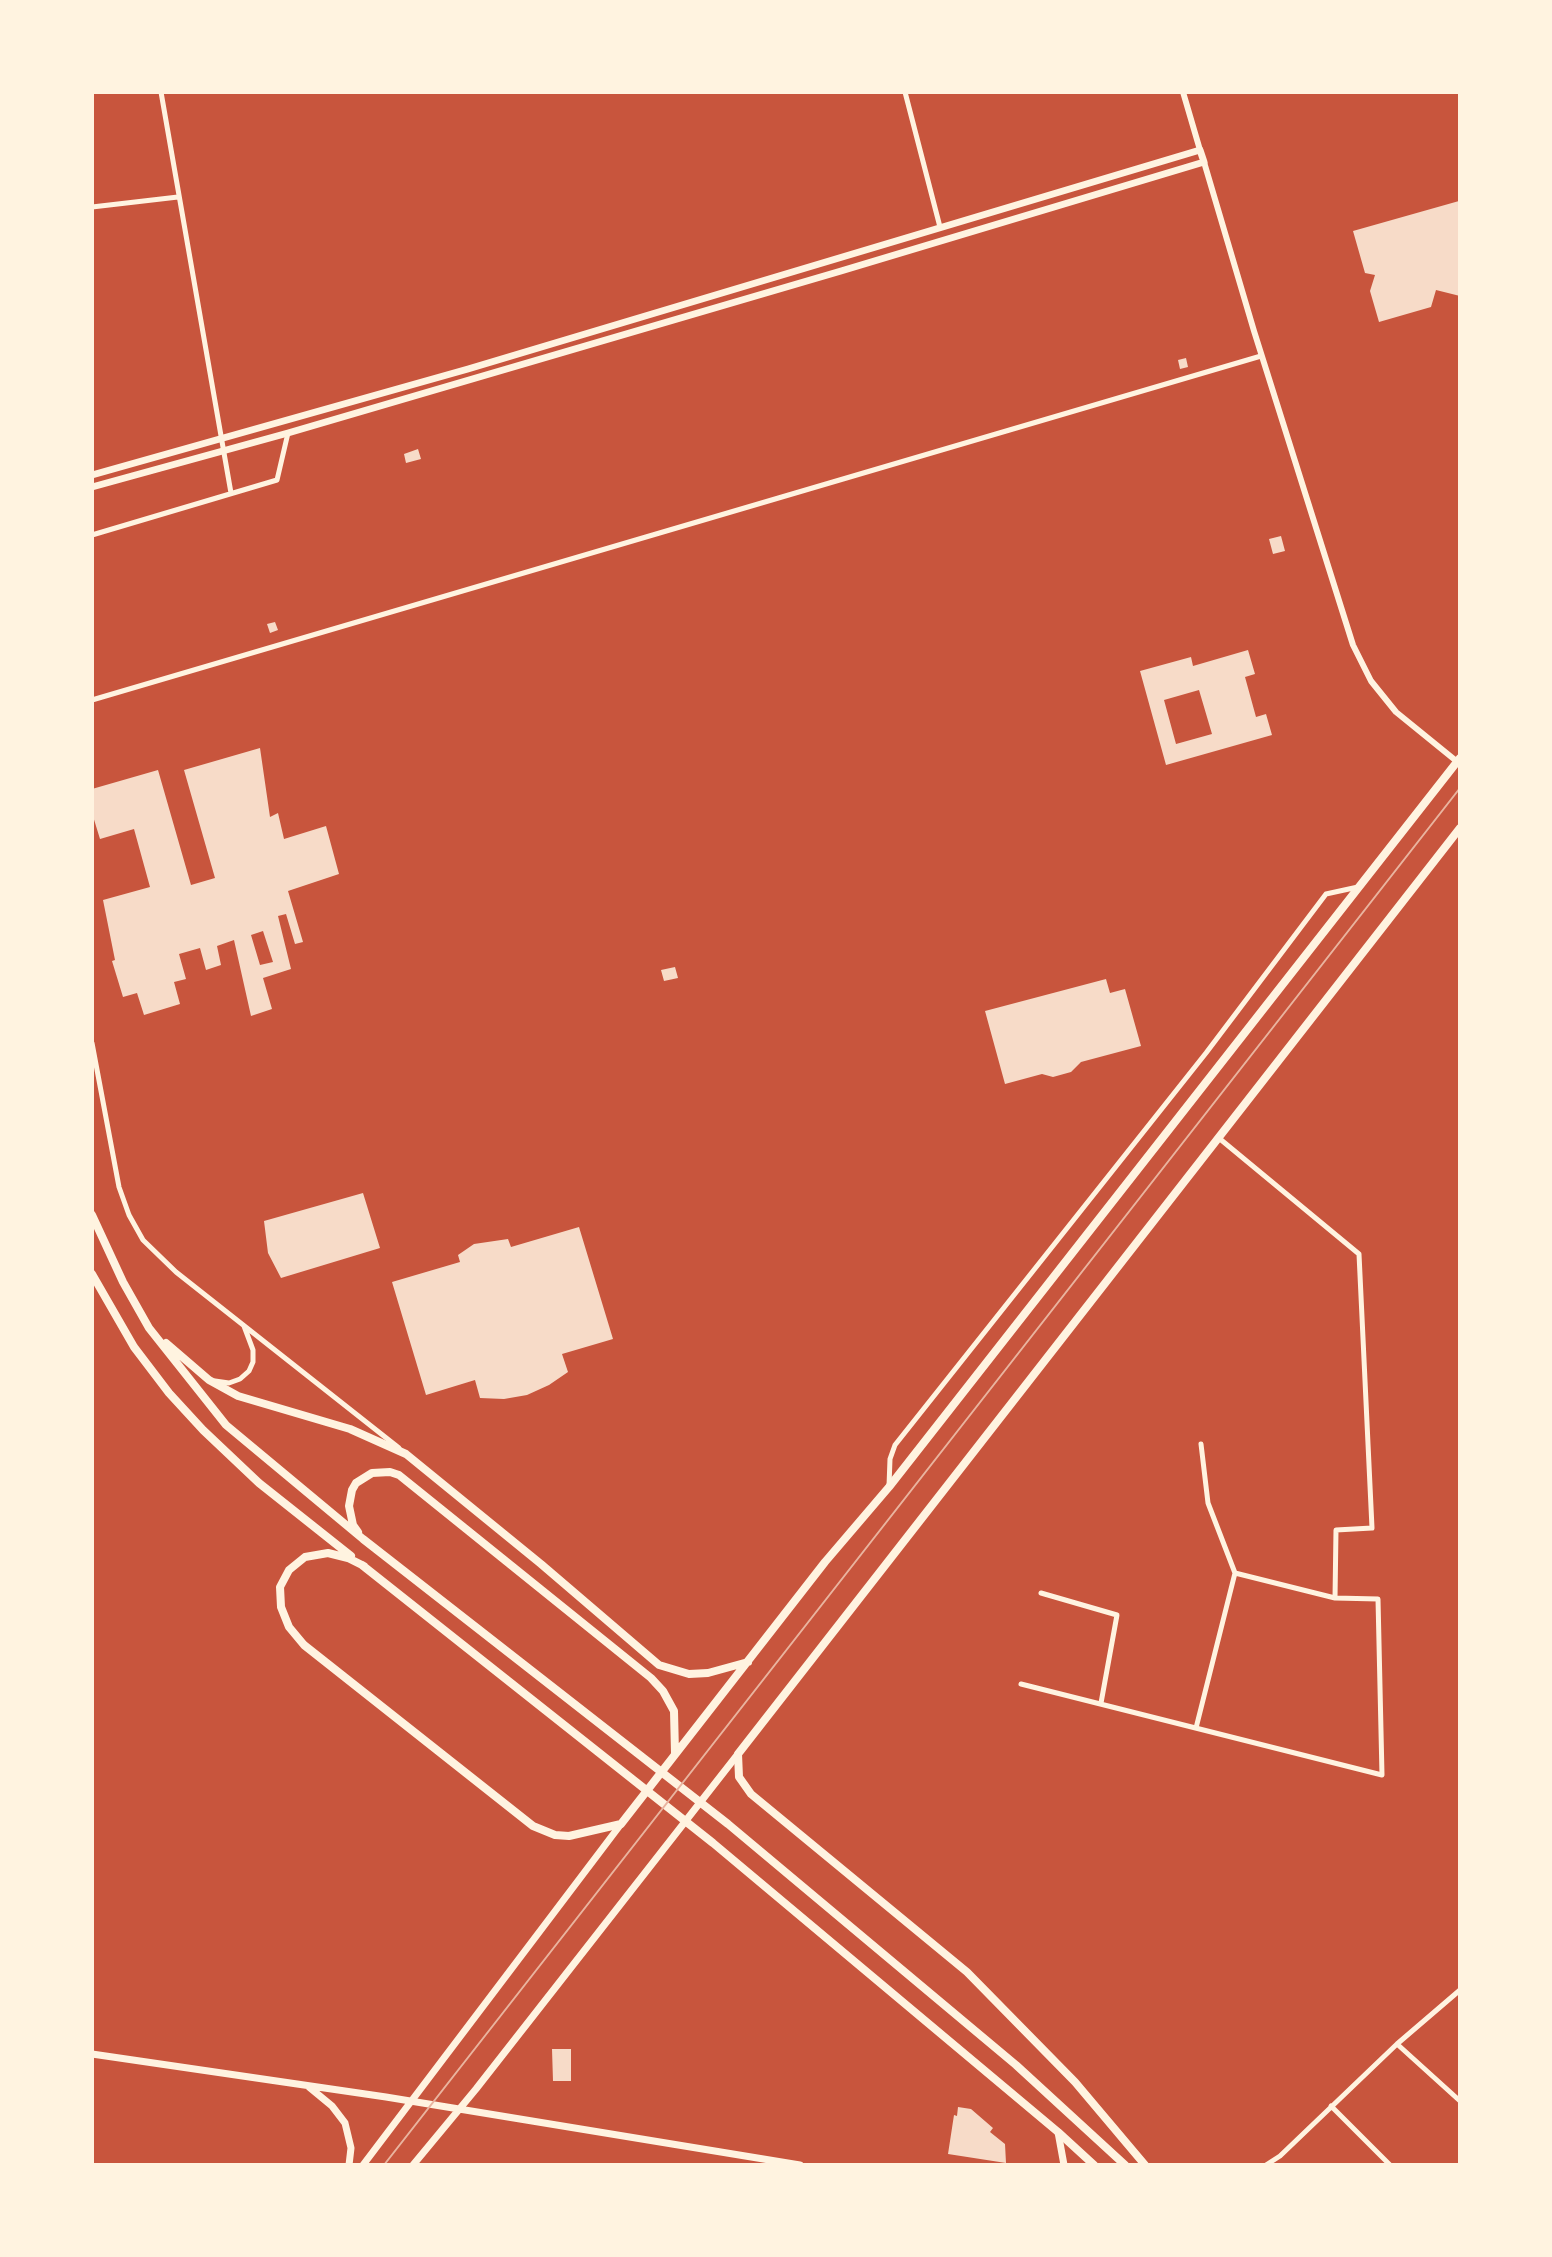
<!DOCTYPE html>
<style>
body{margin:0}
#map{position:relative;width:1552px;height:2257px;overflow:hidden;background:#c8553d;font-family:Commissioner,sans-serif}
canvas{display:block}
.frame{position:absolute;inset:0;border:94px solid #fff3e0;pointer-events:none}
</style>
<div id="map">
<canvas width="1552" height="2257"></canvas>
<div class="frame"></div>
</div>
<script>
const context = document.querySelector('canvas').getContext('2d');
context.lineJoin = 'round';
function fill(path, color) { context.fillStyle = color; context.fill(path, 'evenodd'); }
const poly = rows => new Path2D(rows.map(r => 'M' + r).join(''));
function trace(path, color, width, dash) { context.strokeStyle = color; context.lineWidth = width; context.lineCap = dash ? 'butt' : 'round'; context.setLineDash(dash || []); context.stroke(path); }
fill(poly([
 [1459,201,1460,296,1436,290,1431,307,1379,322,1370,291,1375,275,1365,273,1353,231],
 [1186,358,1188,367,1180,369,1178,360],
 [418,449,421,459,406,463,404,454],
 [1281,536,1285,551,1273,554,1269,539],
 [275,622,278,630,270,633,267,624],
 [1248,650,1255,674,1245,677,1256,717,1266,714,1272,735,1166,765,1140,671,1191,657,1193,666],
 [1199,690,1212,734,1176,744,1164,700],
 [260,748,270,817,278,813,284,839,326,826,339,874,288,891,303,942,295,944,286,914,278,916,291,969,263,978,272,1009,251,1016,234,940,217,946,221,965,206,970,200,948,179,954,186,979,174,982,180,1004,144,1015,137,993,123,997,112,961,115,960,103,900,150,887,134,829,100,839,92,813,92,789,158,770,191,885,215,878,184,770],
 [263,931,273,962,260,965,251,935],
 [675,967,678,978,664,981,661,970],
 [1106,979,1110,993,1125,989,1141,1046,1081,1062,1071,1072,1053,1077,1042,1074,1005,1084,985,1011],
 [363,1193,380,1248,281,1278,268,1253,264,1221],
 [579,1227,613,1339,562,1354,568,1372,549,1385,527,1395,504,1399,480,1398,475,1380,426,1395,392,1282,460,1262,458,1255,474,1244,508,1239,511,1247],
 [552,2049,571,2049,571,2081,553,2081],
 [958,2107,971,2109,993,2128,990,2132,1005,2144,1006,2163,948,2154,954,2115,957,2116]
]), '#f7dbc8');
trace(poly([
 [161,92,231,493],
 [905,92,940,227],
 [92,207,178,197],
 [92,535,277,480,288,433],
 [92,700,1261,356],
 [92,1043,119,1187,129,1215,143,1240,176,1272,399,1448],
 [215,1381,229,1383,240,1379,249,1371,253,1362,253,1350,244,1326],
 [1201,1444,1208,1503,1235,1573,1335,1598],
 [889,1486,890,1459,895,1445,1206,1053,1326,894,1358,887],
 [1041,1593,1117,1615,1101,1703],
 [1021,1684,1382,1775,1378,1599,1335,1598,1336,1530,1372,1528,1359,1254,1220,1139],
 [1196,1728,1235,1573],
 [1397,2044,1460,2101],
 [1331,2106,1390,2165],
 [1266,2165,1280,2156,1397,2044,1460,1990]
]), '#fff3e0', 5);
trace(poly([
 [1183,92,1200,150],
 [1204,162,1254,331,1353,645,1371,681,1396,712,1460,764]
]), '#fff3e0', 6);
trace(poly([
 [92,475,468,369,1200,150,1204,162,841,271,288,433,92,487],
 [92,2054,386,2097,800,2165],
 [309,2087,332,2106,345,2123,351,2148,349,2165],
 [1058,2132,1064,2165],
 [363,2165,621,1824],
 [413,2165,476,2089,738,1754]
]), '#fff3e0', 7);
trace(poly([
 [92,1215,123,1282,149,1328,226,1425,363,1539,728,1824,1016,2065,1125,2165],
 [92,1274,134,1347,169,1393,203,1430,259,1483,351,1556],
 [166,1343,209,1380,238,1396,350,1429,406,1454,541,1564,659,1665,689,1674,708,1673,748,1662],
 [358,1532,353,1525,349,1506,352,1490,356,1483,372,1473,390,1472,399,1475,651,1678,663,1691,674,1711,675,1753],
 [362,1565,713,1843,1058,2132,1094,2165],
 [364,1566,348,1558,328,1553,305,1557,289,1570,280,1587,281,1607,289,1627,304,1645,533,1826,555,1835,569,1836,621,1824,825,1562,889,1487,1460,758],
 [1145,2165,1075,2082,967,1972,751,1794,739,1777,738,1754,1460,828]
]), '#fff3e0', 8);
trace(poly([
 [384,2165,1460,788]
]), '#e9b49f', 2);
</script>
